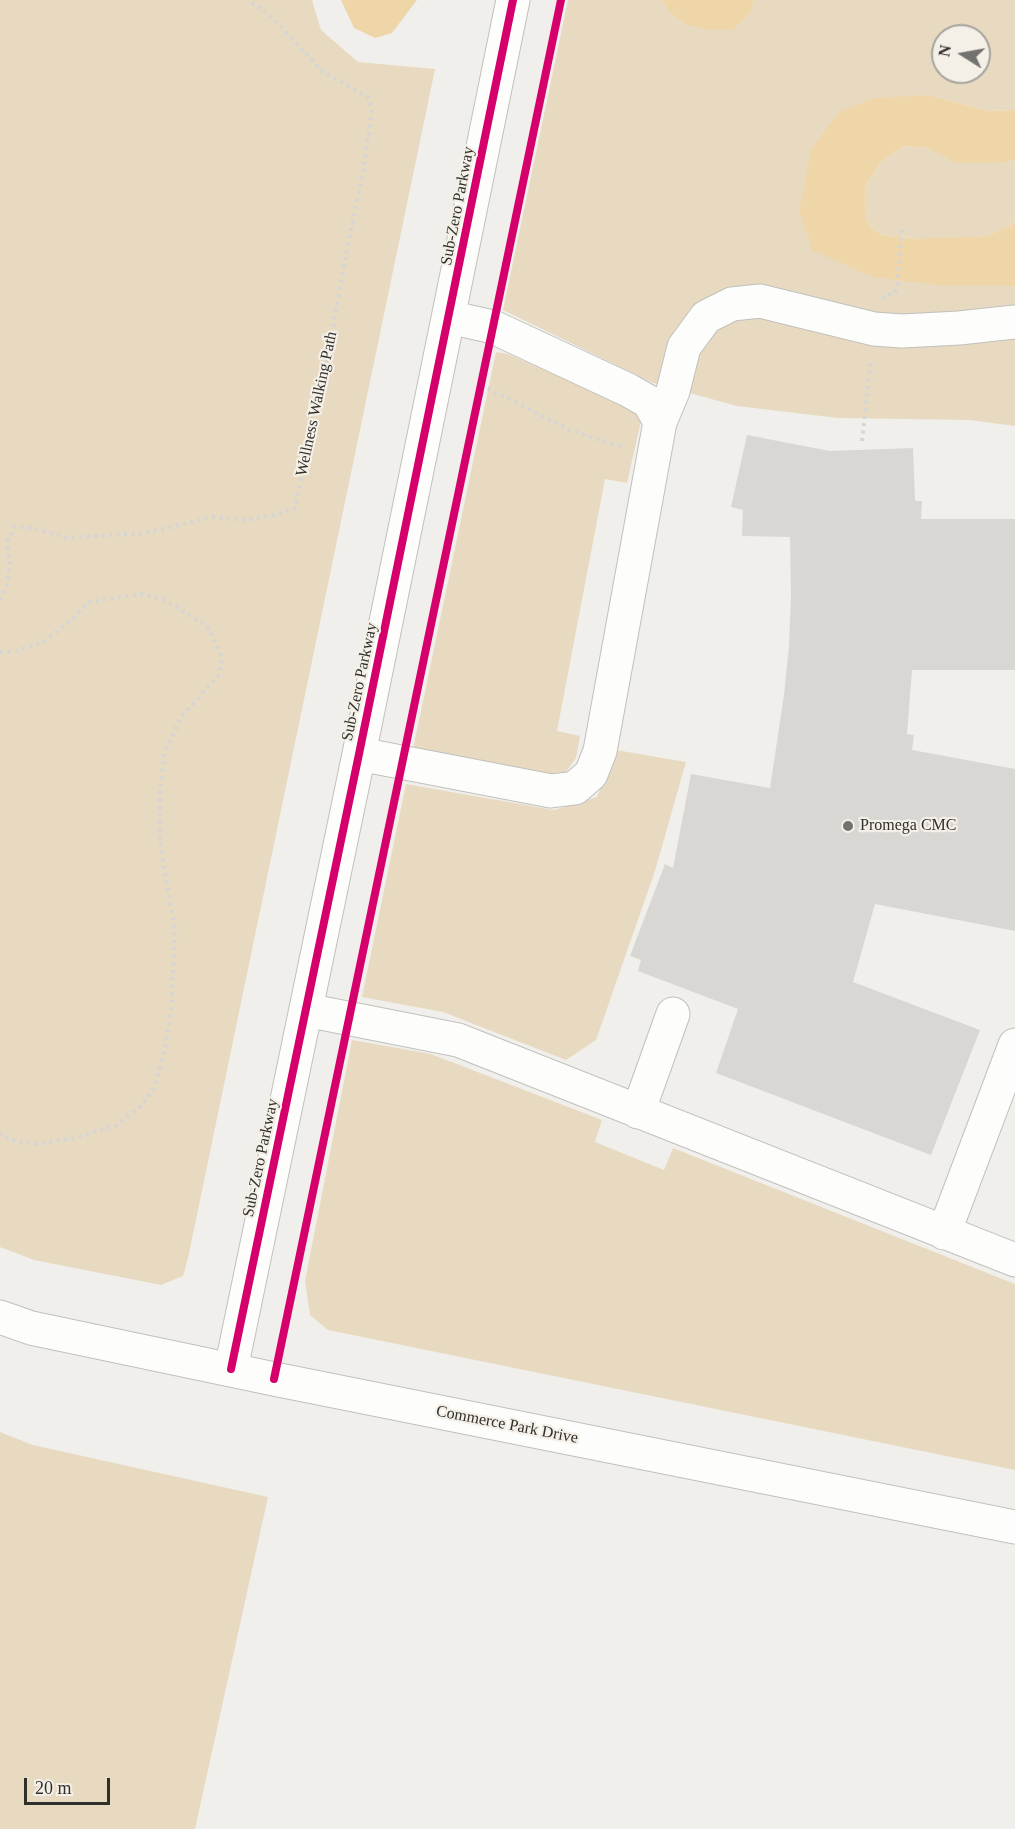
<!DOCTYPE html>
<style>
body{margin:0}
#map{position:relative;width:1015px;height:1829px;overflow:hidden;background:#f1efeb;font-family:Georgia,serif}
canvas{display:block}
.north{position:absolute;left:931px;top:24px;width:60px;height:60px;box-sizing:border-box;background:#f4f0e8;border:2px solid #a6a39d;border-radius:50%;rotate:281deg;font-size:16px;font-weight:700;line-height:24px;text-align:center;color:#312f2c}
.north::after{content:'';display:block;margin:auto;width:21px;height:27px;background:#74726f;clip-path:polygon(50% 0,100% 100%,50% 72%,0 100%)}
.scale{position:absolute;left:24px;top:1778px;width:86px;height:27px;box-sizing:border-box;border:3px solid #312f2c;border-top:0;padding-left:8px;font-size:18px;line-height:21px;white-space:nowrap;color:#312f2c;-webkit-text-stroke:4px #f4f0e8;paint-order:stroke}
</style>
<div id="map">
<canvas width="1015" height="1829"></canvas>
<div class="north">N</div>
<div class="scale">20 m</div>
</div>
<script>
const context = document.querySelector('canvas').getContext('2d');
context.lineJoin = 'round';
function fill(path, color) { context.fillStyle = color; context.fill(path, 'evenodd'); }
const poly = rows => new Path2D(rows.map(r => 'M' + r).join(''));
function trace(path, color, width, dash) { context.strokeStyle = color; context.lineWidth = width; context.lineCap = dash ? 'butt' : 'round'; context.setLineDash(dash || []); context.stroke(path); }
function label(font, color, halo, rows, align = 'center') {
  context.font = font + ' Georgia,serif'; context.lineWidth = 4.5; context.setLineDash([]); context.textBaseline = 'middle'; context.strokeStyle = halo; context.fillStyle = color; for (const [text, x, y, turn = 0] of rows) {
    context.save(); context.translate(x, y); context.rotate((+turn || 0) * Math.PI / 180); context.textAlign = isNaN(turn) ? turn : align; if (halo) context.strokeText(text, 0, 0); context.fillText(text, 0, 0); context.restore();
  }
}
fill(poly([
 [0,0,312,0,321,30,358,62,435,69,188,1258,183,1276,161,1285,34,1260,0,1247],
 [568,0,1015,0,1015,110,988,111,929,95,799,211,944,286,1015,286,1015,426,969,420,838,418,737,406,653,383,503,310],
 [943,36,979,36,979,72,943,72],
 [904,146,927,148,957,163,1001,163,1015,160,1015,223,987,236,940,239,915,239,882,235,872,228,866,218,865,186,881,162],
 [496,352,508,354,633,409,641,421,627,483,605,479,557,731,580,736,576,758,566,772,543,774,413,749],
 [616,750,686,762,655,871,596,1040,566,1060,443,1012,362,997,406,784,554,810,597,797],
 [352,1040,431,1054,602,1120,595,1142,664,1170,673,1148,1015,1284,1015,1470,328,1330,310,1315,305,1281],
 [0,1432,33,1445,268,1497,195,1829,0,1829]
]), '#e8dac1');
fill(poly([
 [341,0,417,0,392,33,375,38,354,28],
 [662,0,754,0,750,12,733,30,709,30,688,25,672,14],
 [929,95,988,111,1015,110,1015,160,1001,163,956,163,927,148,904,146,881,162,865,186,866,218,872,228,882,235,915,239,987,236,1015,223,1015,286,944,286,872,277,812,250,799,211,811,149,838,113,873,98]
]), '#eed6a9');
fill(poly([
 [747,435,830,451,913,448,915,501,922,501,921,519,1015,519,1015,670,912,670,907,734,914,735,912,750,1015,769,1015,931,875,904,853,982,980,1030,931,1155,716,1073,738,1009,638,971,641,960,630,956,665,864,673,868,691,774,770,788,784,695,789,646,791,596,790,537,742,536,743,510,731,507]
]), '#d9d7d4');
const minor = poly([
 [660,422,673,391,684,347,706,317,732,304,760,301,874,329,902,331,959,328,1015,322],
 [359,754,551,791,575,788,591,774,600,751,660,422,649,402,628,390,493,327,449,317],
 [306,1010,458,1040,1015,1260],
 [638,1112,673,1014],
 [944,1233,1015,1045],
 [0,1317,31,1328,274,1379,1015,1527],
 [231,1369,359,754,513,0]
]);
trace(minor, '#c1c0bd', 35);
trace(poly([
 [883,299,885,295,895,293,897,287,902,228],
 [481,385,570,430,605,442,626,447],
 [862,441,871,359],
 [0,600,7,584,10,564,7,542,15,527,33,528,68,538,145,533,213,517,247,520,284,513,295,508,327,362,345,259,363,173,372,109,368,97,323,72,270,15,248,0],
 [0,652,16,651,43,642,73,619,89,602,142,594,162,599,207,626,222,656,220,674,182,716,165,750,160,788,160,842,175,931,171,1011,164,1053,155,1085,142,1105,115,1126,74,1138,37,1144,10,1140,0,1134]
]), '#d5d5d3', 4, [3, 4.5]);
trace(minor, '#fdfdfc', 33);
trace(poly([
 [231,1369,359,754,513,0],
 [274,1379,561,0]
]), '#d6006c', 8);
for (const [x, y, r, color] of [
 [848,826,6,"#74726f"]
]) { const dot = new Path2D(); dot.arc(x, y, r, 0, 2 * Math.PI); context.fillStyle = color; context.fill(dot); trace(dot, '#f4f0e8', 2); }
label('16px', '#312f2c', '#f4f0e8', [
 ["Sub-Zero Parkway",458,206,-79],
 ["Wellness Walking Path",317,404,-78],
 ["Sub-Zero Parkway",360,682,-78],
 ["Sub-Zero Parkway",261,1158,-78],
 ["Commerce Park Drive",507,1425,11]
]);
label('16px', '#312f2c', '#f4f0e8', [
 ["Promega CMC",860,826]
], 'left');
</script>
